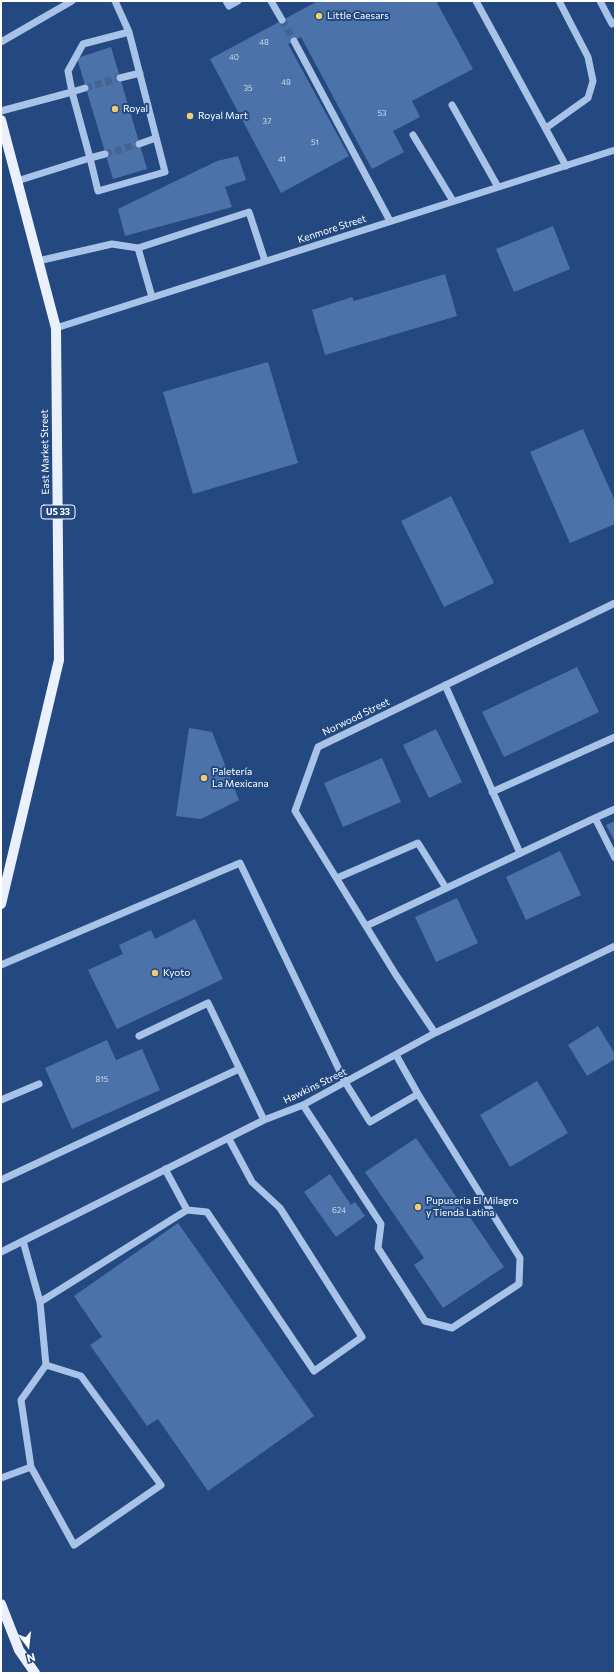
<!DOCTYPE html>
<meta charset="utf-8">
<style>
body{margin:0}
#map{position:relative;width:616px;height:1674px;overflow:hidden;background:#234980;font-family:Commissioner,sans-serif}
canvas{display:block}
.frame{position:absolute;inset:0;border:2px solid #fff;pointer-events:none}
.north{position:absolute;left:8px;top:1626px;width:40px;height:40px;-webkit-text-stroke:3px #234980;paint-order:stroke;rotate:165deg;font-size:11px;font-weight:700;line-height:16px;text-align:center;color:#fff}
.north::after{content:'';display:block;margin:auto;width:14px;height:18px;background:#fff;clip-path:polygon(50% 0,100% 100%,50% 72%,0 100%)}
</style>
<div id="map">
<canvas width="616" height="1674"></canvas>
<div class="frame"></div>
<div class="north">N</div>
</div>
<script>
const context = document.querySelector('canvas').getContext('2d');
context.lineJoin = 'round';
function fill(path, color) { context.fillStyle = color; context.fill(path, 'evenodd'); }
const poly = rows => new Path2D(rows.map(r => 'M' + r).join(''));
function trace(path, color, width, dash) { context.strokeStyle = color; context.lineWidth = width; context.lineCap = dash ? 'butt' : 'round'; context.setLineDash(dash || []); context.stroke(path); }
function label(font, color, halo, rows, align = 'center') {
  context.font = font + ' Commissioner,sans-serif'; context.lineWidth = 4; context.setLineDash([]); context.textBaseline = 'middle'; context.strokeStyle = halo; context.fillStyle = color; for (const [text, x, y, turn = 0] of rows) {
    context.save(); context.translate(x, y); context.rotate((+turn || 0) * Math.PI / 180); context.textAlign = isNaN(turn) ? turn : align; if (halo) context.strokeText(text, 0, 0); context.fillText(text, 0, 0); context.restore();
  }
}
fill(poly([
 [318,1,436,1,473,69,412,101,420,117,393,131,404,152,372,169,301,37,288,44,349,156,281,193,210,59],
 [111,47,147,169,113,179,77,58],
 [238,156,246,180,225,187,232,207,125,236,118,209,217,161],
 [553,226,570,269,514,292,496,249],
 [445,274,457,316,325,355,312,310,352,297,354,301],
 [268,362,298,463,193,494,163,392],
 [583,429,615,501,615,524,570,543,530,452],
 [451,496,494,583,444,607,401,521],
 [577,667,599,712,504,757,482,712],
 [189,728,212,732,239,800,201,819,176,816],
 [436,729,462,782,429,798,403,745],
 [382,758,401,802,343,827,324,783],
 [615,821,615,842,606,825],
 [560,851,581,895,526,920,506,877],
 [457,898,478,943,436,962,415,917],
 [195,919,223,979,117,1029,88,970,123,954,119,945,151,930,155,939],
 [598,1026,615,1054,615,1059,587,1076,568,1045],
 [107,1040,116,1060,142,1049,160,1090,72,1129,45,1068],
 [537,1081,568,1133,510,1167,480,1115],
 [416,1138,504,1267,443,1308,414,1265,424,1258,365,1172],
 [330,1174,351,1205,355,1202,365,1216,336,1237,304,1192],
 [178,1223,314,1416,208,1491,158,1419,147,1426,90,1345,102,1337,74,1296]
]), '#4b73a9');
trace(poly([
 [282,20,294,41],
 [85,88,120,78],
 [105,154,139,144]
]), '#446493', 7, [7, 3.5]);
trace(poly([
 [226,1,229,6,238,1],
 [271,1,282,20],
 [476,1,566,166],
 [600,1,612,24,615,22],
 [294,41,390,221],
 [1,42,72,1],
 [120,78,140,73],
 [85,88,72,92,68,71,83,44,129,32],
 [452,105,498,187],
 [1,111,72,92,90,158,17,181],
 [546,128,588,98,593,81,588,57,559,1],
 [413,135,453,201],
 [139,144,156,138],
 [105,154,90,158,98,191,165,172,129,32,115,1],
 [38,261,112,244,138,248],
 [152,297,138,248,249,212,265,261],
 [56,328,615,150],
 [445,685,520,853],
 [492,792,615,737],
 [615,809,595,818,615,858],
 [337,878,418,843,446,888],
 [366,926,595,818],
 [1,965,240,863,345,1082,370,1122,418,1094,520,1258,519,1284,452,1328,425,1321,378,1248,381,1224,303,1105],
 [435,1033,396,975,295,811,318,747,615,603],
 [139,1036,208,1003,264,1120],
 [396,1055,418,1094],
 [1,1100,39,1084],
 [1,1180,239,1069],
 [187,1210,207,1212,314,1371,362,1337,280,1208,252,1182,229,1139],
 [23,1241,40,1302,46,1365,21,1400,31,1467,74,1545,161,1485,81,1376,46,1365],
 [1,1252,264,1120,303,1105,435,1033,615,946],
 [40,1302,187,1210,165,1169],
 [1,1478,31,1467]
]), '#a8c3e7', 7);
trace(poly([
 [1,120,56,328,59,660,1,904],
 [1,1604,19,1650,35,1673]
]), '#eaf1fd', 10);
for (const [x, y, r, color] of [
 [319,16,4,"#f2ce6b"],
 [115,109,4,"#f2ce6b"],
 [190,116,4,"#f2ce6b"],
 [204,778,4,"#f2ce6b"],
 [155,973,4,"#f2ce6b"],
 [418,1207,4,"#f2ce6b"]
]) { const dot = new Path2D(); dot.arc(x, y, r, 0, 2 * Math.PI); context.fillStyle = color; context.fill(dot); trace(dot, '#234980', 1.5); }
label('8px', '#d2dcea', null, [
 ["48",264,42],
 ["40",234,57],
 ["48",286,82],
 ["35",248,88],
 ["53",382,113],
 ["37",267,121],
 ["51",315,142],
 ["41",282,159],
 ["815",102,1079],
 ["624",339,1210]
]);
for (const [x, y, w] of [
 [58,512,34]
]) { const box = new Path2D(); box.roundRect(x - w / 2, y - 7, w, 14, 3); context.fillStyle = '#234980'; context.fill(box); trace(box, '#fff', 1); }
label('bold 9px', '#fff', null, [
 ["US 33",58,512]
]);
label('10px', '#fff', '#234980', [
 ["Little Caesars",327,16],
 ["Royal",123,109],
 ["Royal Mart",198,116],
 ["Paletería",212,772],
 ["La Mexicana",212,784],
 ["Kyoto",163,973],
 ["Pupuseria El Milagro",426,1201],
 ["y Tienda Latina",426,1213]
], 'left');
label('10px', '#fff', '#234980', [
 ["Kenmore Street",332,229,-18],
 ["East Market Street",45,452,-91],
 ["Norwood Street",356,717,-26],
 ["Hawkins Street",315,1086,-26]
]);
</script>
